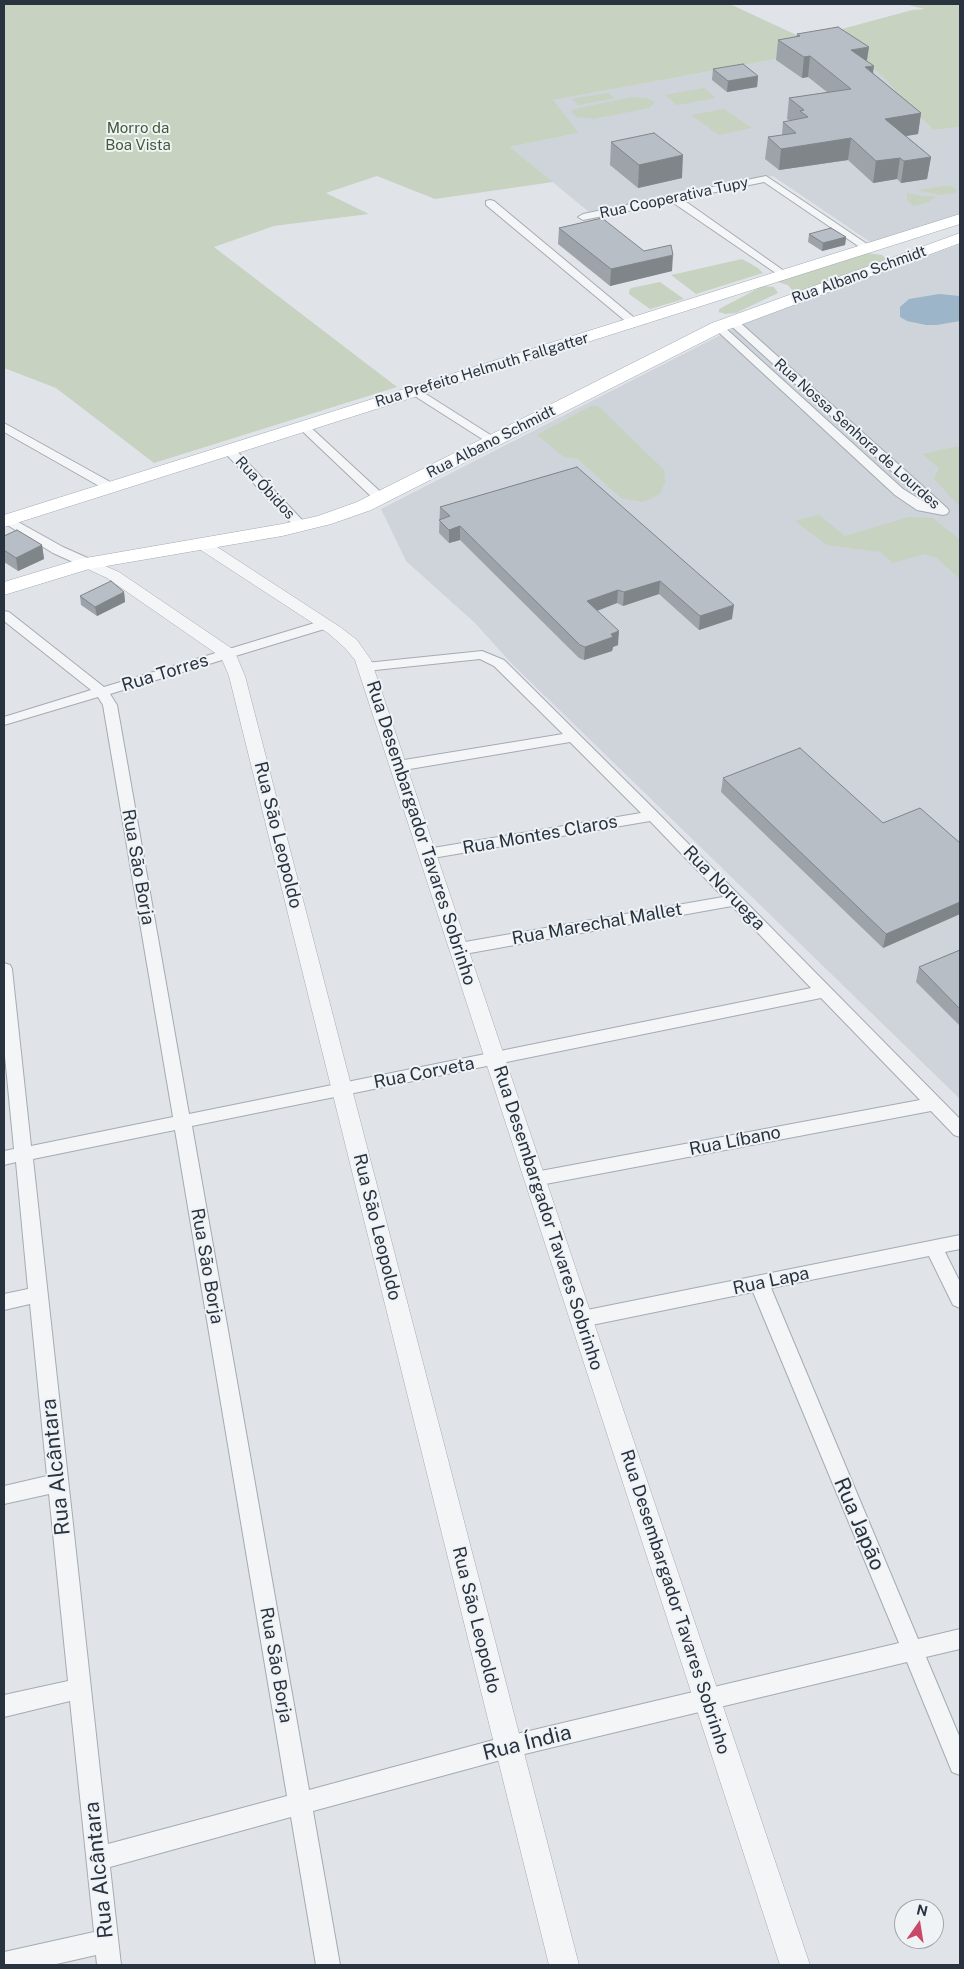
<!DOCTYPE html>
<meta charset="utf-8">
<style>
body{margin:0}
#map{position:relative;width:964px;height:1969px;overflow:hidden;background:#e0e4e9;font-family:"Public Sans",sans-serif}
canvas{display:block}
.frame{position:absolute;inset:0;border:5px solid #293340;pointer-events:none}
.north{position:absolute;left:894px;top:1899px;width:50px;height:50px;box-sizing:border-box;background:#eff3f6;border:1px solid #a0a6ad;border-radius:50%;rotate:13deg;font-size:14px;font-weight:700;line-height:20px;text-align:center;color:#293340}
.north::after{content:'';display:block;margin:auto;width:18px;height:22px;background:#ca4868;clip-path:polygon(50% 0,100% 100%,50% 72%,0 100%)}
</style>
<div id="map">
<canvas width="964" height="1969"></canvas>
<div class="frame"></div>
<div class="north">N</div>
</div>
<script>
const context = document.querySelector('canvas').getContext('2d');
context.lineJoin = 'round';
function fill(path, color) { context.fillStyle = color; context.fill(path, 'evenodd'); }
const poly = rows => new Path2D(rows.map(r => 'M' + r).join(''));
function trace(path, color, width, dash) { context.strokeStyle = color; context.lineWidth = width; context.lineCap = dash ? 'butt' : 'round'; context.setLineDash(dash || []); context.stroke(path); }
function label(font, color, halo, rows, align = 'center') {
  context.font = font + ' "Public Sans",sans-serif'; context.lineWidth = 4; context.setLineDash([]); context.textBaseline = 'middle'; context.strokeStyle = halo; context.fillStyle = color; for (const [text, x, y, turn = 0] of rows) {
    context.save(); context.translate(x, y); context.rotate((+turn || 0) * Math.PI / 180); context.textAlign = isNaN(turn) ? turn : align; if (halo) context.strokeText(text, 0, 0); context.fillText(text, 0, 0); context.restore();
  }
}
fill(poly([
 [847,46,885,79,914,112,934,130,960,127,960,216,873,244,773,176,589,212,510,147,579,133,552,100],
 [960,244,960,1099,512,664,475,623,406,561,381,509,744,323]
]), '#ced4da');
fill(poly([
 [4,4,734,4,732,5,805,39,912,10,925,9,904,4,960,4,960,127,934,130,914,112,885,79,847,46,553,100,579,133,510,147,553,182,435,199,377,176,326,193,369,214,274,226,214,247,397,387,154,463,56,388,4,368],
 [704,88,716,98,677,105,665,95],
 [608,93,615,98,579,105,571,99],
 [631,97,646,98,655,102,649,108,593,119,577,117,571,112,575,109],
 [724,109,752,128,719,135,691,115],
 [944,186,951,186,957,190,955,193,940,195,917,190],
 [907,193,922,196,936,196,928,202,914,206,907,200],
 [867,253,882,255,888,260,792,294,792,290,788,285,774,281],
 [742,259,758,268,763,273,696,294,671,275],
 [660,282,684,299,650,309,629,294,629,291,631,288],
 [763,286,774,287,778,293,736,313,725,314,719,312,719,309],
 [591,406,598,406,664,470,665,482,660,494,643,502,621,498,578,459,564,457,537,435],
 [960,446,960,507,934,479,939,468,922,454],
 [819,515,845,536,909,517,933,518,960,540,960,579,937,558,924,554,893,563,880,552,827,545,795,521]
]), '#c7d2c1');
fill(poly([
 [939,294,960,296,960,321,937,325,926,325,907,321,900,317,900,307,909,299]
]), '#9cb5c8');
const minor = poly([
 [766,176,873,248,872,250,864,250,764,182,682,199,787,273,788,275,783,278,672,202,583,220,578,217,583,214,766,176],
 [490,200,494,201,637,320,638,322,637,324,629,324,486,205,486,201,490,200],
 [732,318,736,319,947,508,949,511,947,514,943,515,917,510,895,495,713,327,714,325,722,325,903,489,929,505,728,323,727,321,728,319,732,318],
 [414,388,418,389,500,441,498,444,490,444,410,393,408,391,410,389,414,388],
 [303,422,307,424,385,496,387,499,385,502,377,502,299,428,297,426,299,424,303,422],
 [4,423,114,484,116,487,110,491,106,490,4,432,4,423],
 [229,446,233,447,305,523,307,526,305,529,297,529,225,453,223,450,225,447,229,446],
 [4,514,63,547,92,560,93,563,92,566,82,566,53,553,4,523,4,514],
 [4,611,9,612,104,687,321,621,326,620,333,624,331,627,110,694,117,705,189,1114,811,988,732,906,459,955,453,953,451,949,453,945,459,943,723,897,650,821,427,859,422,858,419,854,422,850,427,849,641,813,570,742,398,771,393,769,391,766,393,763,398,761,563,734,494,666,480,659,366,671,359,667,366,663,482,651,504,660,658,813,960,1119,960,1137,954,1135,931,1111,535,1186,529,1184,526,1179,529,1174,535,1172,920,1100,821,998,192,1126,309,1790,508,1736,899,1643,753,1292,582,1327,575,1325,573,1319,575,1313,582,1311,960,1235,960,1249,945,1252,960,1282,960,1308,953,1305,929,1256,771,1288,918,1639,960,1629,960,1649,926,1657,960,1738,960,1775,952,1772,907,1662,508,1758,313,1811,340,1965,316,1965,291,1817,110,1867,121,1965,97,1965,96,1955,52,1965,4,1965,4,1952,94,1932,70,1701,4,1717,4,1695,68,1681,49,1494,4,1504,4,1486,47,1476,30,1304,4,1310,4,1294,28,1289,16,1162,4,1165,4,1151,14,1149,4,1046,4,963,10,965,12,969,31,1146,173,1117,103,705,98,697,4,725,4,717,91,690,4,621,4,611],
 [175,1130,287,1796,108,1844,33,1159,175,1130]
]);
const tertiary = poly([
 [202,539,208,541,340,627,357,640,371,660,810,1965,780,1965,355,660,345,648,328,633,196,547,194,544,196,541,202,539],
 [87,558,119,572,234,650,245,676,579,1965,549,1965,229,676,221,657,107,578,81,566,79,563,81,560,87,558]
]);
const primary = poly([
 [960,214,960,224,4,527,4,515,960,214],
 [960,233,960,243,724,331,371,510,331,524,282,536,89,569,4,595,4,582,80,559,282,524,318,516,357,502,712,323,960,233]
]);
trace(minor, '#a5abb3', 2);
trace(tertiary, '#a5abb3', 1);
trace(primary, '#a0aab4', 1);
fill(minor, '#f3f5f7');
fill(tertiary, '#f3f5f7');
fill(primary, '#fff');
fill(poly([
 [797,34,867,61,873,73,921,113,918,134,906,136,931,157,927,179,901,183,897,179,873,183,848,160,779,170,765,159,768,137,782,135,783,122,790,121,787,119,789,98,827,92,808,77,802,78,776,60,778,40,796,37],
 [713,69,758,76,757,87,727,92,712,80],
 [611,142,682,178,638,188,610,165],
 [559,228,644,251,672,271,610,286,558,244],
 [809,234,846,237,845,245,822,251,808,242],
 [577,467,732,619,699,630,659,594,623,606,617,603,597,611,618,645,613,647,612,651,584,660,579,658,460,540,449,543,439,533,440,507],
 [4,536,42,545,44,559,18,571,4,562],
 [124,592,125,602,97,616,81,605,80,596],
 [723,778,883,823,960,843,960,914,883,948,721,792],
 [960,950,960,1026,916,982,919,967]
]), '#9da3a9');
fill(poly([
 [869,47,866,67,874,66,871,86,851,50],
 [810,56,808,77,802,78,804,57],
 [758,76,757,87,727,92,728,81],
 [921,113,918,134,882,140,885,119],
 [851,138,848,160,779,170,781,149],
 [683,155,682,178,638,188,639,165],
 [931,157,927,179,901,183,904,161],
 [900,158,897,179,873,183,876,161],
 [846,237,845,245,822,251,823,243],
 [673,255,672,271,610,286,611,269],
 [460,526,460,540,449,543,449,530],
 [42,545,44,559,18,571,16,558],
 [660,581,659,594,623,606,624,592],
 [618,590,617,603,586,615,587,601],
 [124,592,125,602,97,616,95,607],
 [734,605,732,619,699,630,700,616],
 [619,631,618,645,613,647,612,651,584,660,585,647,611,634],
 [960,902,960,914,883,948,886,934]
]), '#80858a');
const building = poly([
 [838,27,869,47,851,50,874,66,865,67,921,113,885,119,931,157,904,161,900,158,876,161,851,138,781,149,768,137,796,133,783,122,808,117,800,111,804,110,789,98,851,89,810,56,804,57,778,40,800,36,797,34,838,27],
 [743,64,758,76,728,81,713,69,743,64],
 [654,133,683,155,639,165,611,142,654,133],
 [602,218,644,251,671,245,673,255,611,269,559,228,602,218],
 [831,228,846,237,823,243,809,234,831,228],
 [577,467,734,605,700,616,660,581,624,592,618,590,587,601,619,631,611,634,613,637,585,647,580,645,460,526,449,530,439,520,450,516,440,507,577,467],
 [17,530,42,545,16,558,4,550,4,536,17,530],
 [111,581,124,592,95,607,80,596,111,581],
 [800,748,883,823,920,808,960,843,960,902,886,934,723,778,800,748],
 [960,950,960,1009,919,967,960,950]
]);
fill(building, '#b7bec5');
trace(building, '#80858a', 1);
label('15px', '#415b37', '#eff3f6', [
 ["Morro da",138,128],
 ["Boa Vista",138,145]
]);
label('15px', '#293340', '#eff3f6', [
 ["Rua Cooperativa Tupy",674,198,-12],
 ["Rua Albano Schmidt",859,275,-20],
 ["Rua Prefeito Helmuth Fallgatter",482,370,-17],
 ["Rua Nossa Senhora de Lourdes",857,434,42],
 ["Rua Albano Schmidt",491,442,-27],
 ["Rua Óbidos",265,488,47]
]);
label('18px', '#293340', '#eff3f6', [
 ["Rua Torres",165,673,-17],
 ["Rua Desembargador Tavares Sobrinho",421,833,72],
 ["Rua São Leopoldo",278,835,76],
 ["Rua Montes Claros",540,835,-10],
 ["Rua São Borja",138,867,80],
 ["Rua Noruega",724,888,46],
 ["Rua Marechal Mallet",597,924,-10],
 ["Rua Corveta",424,1073,-11],
 ["Rua Líbano",735,1141,-11],
 ["Rua Desembargador Tavares Sobrinho",548,1218,72],
 ["Rua São Leopoldo",377,1227,76],
 ["Rua São Borja",207,1266,80],
 ["Rua Lapa",771,1281,-12],
 ["Rua Desembargador Tavares Sobrinho",675,1602,72],
 ["Rua São Leopoldo",476,1620,76],
 ["Rua São Borja",276,1665,80]
]);
label('21px', '#293340', '#eff3f6', [
 ["Rua Alcântara",56,1467,-96],
 ["Rua Japão",859,1524,67],
 ["Rua Índia",527,1743,-14],
 ["Rua Alcântara",99,1870,-96]
]);
</script>
